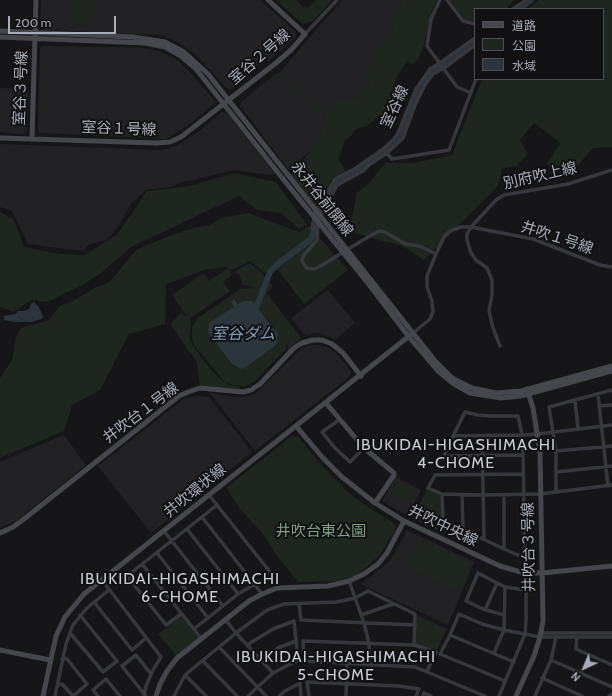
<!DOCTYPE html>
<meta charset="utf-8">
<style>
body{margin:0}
#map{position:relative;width:612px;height:696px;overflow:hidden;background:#161618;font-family:Cabin,"Noto Sans JP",sans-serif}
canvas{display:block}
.legend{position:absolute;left:474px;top:8px;width:130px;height:72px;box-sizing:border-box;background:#111113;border:1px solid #4d4f55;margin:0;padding:5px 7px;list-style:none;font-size:12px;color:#a8adb8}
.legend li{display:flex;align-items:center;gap:8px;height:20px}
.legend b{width:20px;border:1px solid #4d4f55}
.north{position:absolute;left:564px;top:648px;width:40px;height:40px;-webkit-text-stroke:3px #111113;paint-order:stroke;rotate:224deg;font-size:11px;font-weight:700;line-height:16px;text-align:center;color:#a8adb8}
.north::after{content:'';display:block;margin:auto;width:14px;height:18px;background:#a8adb8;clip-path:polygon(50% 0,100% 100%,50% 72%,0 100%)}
.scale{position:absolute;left:8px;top:16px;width:108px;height:18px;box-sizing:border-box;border:2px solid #a8adb8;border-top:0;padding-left:5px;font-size:12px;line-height:14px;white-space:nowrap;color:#a8adb8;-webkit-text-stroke:3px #111113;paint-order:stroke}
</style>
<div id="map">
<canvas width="612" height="696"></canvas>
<ul class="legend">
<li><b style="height:5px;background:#45474d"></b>道路</li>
<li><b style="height:11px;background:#1e261f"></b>公園</li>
<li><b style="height:11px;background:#2c353c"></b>水域</li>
</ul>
<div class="north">N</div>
<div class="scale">200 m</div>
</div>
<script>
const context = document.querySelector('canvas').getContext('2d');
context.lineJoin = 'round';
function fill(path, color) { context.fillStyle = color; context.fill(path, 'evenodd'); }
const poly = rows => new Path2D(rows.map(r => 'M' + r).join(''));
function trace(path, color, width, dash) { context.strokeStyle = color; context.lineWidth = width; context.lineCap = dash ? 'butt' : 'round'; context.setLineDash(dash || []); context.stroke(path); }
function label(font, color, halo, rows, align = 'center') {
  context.font = font + ' Cabin,"Noto Sans JP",sans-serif'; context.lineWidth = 4; context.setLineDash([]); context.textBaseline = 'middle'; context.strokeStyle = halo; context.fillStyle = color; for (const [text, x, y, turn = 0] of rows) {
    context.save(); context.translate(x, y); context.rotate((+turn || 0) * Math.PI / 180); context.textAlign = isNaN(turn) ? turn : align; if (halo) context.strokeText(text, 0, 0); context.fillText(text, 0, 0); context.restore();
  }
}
fill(poly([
 [41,0,260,0,296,32,296,37,269,61,261,62,230,90,226,88,197,56,178,42,161,35,44,30,40,26],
 [342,0,402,0,401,8,395,15,392,32,374,53,370,86,354,99,326,115,279,73],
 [42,46,114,47,143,48,158,51,173,57,188,70,216,102,190,124,166,139,40,133,38,131,40,49],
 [275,74,325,118,315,148,288,169,240,106,241,102],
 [0,88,28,89,27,130,23,134,0,132],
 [222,112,227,113,275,174,270,175,233,170,189,181,181,182,171,187,146,190,130,205,116,230,106,240,90,244,82,251,28,244,12,211,0,207,0,144,162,150,177,145,197,133],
 [328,290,355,323,336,339,318,333,312,333,306,336,291,318],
 [311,345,320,345,328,348,336,353,350,370,351,373,349,377,255,451,210,393,236,397,244,397,256,393,303,347],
 [196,396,209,397,252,452,151,533,98,466,185,398],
 [64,435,86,465,17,520,0,528,0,462],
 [396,477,421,490,408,516,382,501],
 [407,530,474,562,448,625,360,584,371,577,390,560,396,551]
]), '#222225');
fill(poly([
 [73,0,94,1,93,24,72,23],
 [276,0,296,0,303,7,308,8,316,0,332,0,313,21,303,24],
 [402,0,437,0,430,16,424,45,418,59,413,65,407,61,397,76,388,108,387,122,379,115,367,126,356,129,351,136,345,140,338,159,346,171,332,179,316,207,291,175,300,162,315,148,325,118,275,74,279,73,326,115,339,98,354,99,370,86,365,75,374,53,392,32,395,15,401,8],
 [449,0,514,0,506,9,475,9,475,21,465,20],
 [539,0,612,0,612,147,593,148,573,171,557,170,546,164,561,143,534,123,520,140,528,154,517,166,502,169,498,186,424,260,403,246,375,239,349,231,357,193,369,183,385,163,413,163,452,155,482,79,603,79,603,9,527,9],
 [233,173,276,182,307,225,299,229,281,213,257,210,239,196,131,247,101,273,84,284,47,302,31,300,14,312,0,307,0,212,14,220,24,247,59,254,84,255,117,235,147,191,190,186],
 [248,213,299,232,309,226,348,270,304,304,276,267,265,273,250,261,232,270,228,269,232,275,223,282,230,291,189,319,191,321,189,338,194,347,207,365,220,379,229,385,240,387,240,391,200,385,197,362,170,324,181,313,187,317,172,295,204,273,209,281,228,268,225,267,204,270,166,284,165,324,129,334,100,390,72,405,64,431,0,458,0,378,12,360,16,338,21,328,49,320,60,306,73,301,97,287,106,284,112,279,136,250,169,236,193,228,210,225,222,218],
 [250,263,263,274,273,286,267,293,301,338,288,350,287,341,286,349,255,381,246,386,238,386,232,385,224,381,194,345,192,339,192,327,198,318,237,291,240,289,254,288,251,286,243,285,239,274,234,272],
 [234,299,238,304,254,303,275,328,237,368,232,364,210,336,234,307],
 [292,436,298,437,322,466,348,492,368,507,394,523,396,527,392,536,379,556,363,570,353,576,337,581,298,582,277,556,264,535,240,509,226,488],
 [400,481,414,489,408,500,403,498,402,501,392,496],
 [427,489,441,496,441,521,437,530,413,518],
 [418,540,423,543,425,540,467,561,466,563,467,564,464,572,468,574,460,593,409,569,410,566,407,565],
 [415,614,447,629,436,652,414,645],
 [181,616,199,638,177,656,158,634]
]), '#1e261f');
fill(poly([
 [234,299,238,304,244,301,251,301,254,303,278,334,277,342,275,346,246,367,241,369,232,364,210,336,208,331,210,322,234,307,231,302],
 [34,302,38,306,41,312,43,317,41,319,32,322,15,322,4,320,4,316,16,314,18,311,24,311,29,309,31,304]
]), '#2c353c');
trace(poly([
 [519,9,531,0],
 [257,306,270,272,279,263,311,239,323,204,337,181,356,171,383,153,398,139,403,131,415,98,423,84,432,72,475,42]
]), '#2c353c', 6);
trace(poly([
 [440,0,431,19,427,46,457,87,471,93],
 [447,0,463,21,475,24],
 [513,9,526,0],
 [305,34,337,0],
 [386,152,392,159,449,150,476,79],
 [318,228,312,228,315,213,335,179,356,168,383,149,394,139,399,131,416,89,430,69,440,63,475,38],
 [436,254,419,246,405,244,385,232,380,231,373,234,319,267,314,269,307,268,304,265,302,260,304,255,317,240,318,219,336,187,341,183,363,171,369,165,387,153,403,138,416,103,425,85,433,74,444,68,475,45],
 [413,333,430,319,433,312,432,301,427,287,427,276,436,254,444,237,450,231,461,227,471,227,533,239,600,265,612,267],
 [500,346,493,328,489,311,492,295,492,280,487,268,476,260,471,253,467,240,467,234,471,227,496,200,504,195,568,184,612,170],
 [598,394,608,486],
 [575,400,578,429],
 [599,406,612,405],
 [339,420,322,432,335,448,350,462,364,448],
 [453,436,444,456,523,455],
 [482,436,484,539],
 [556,451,612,446],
 [556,472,612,466],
 [523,474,435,475,428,488,442,494,483,495,540,494,612,485],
 [556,491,556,451,549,407,612,390],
 [442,494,443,520,504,549,518,555,525,555,523,455,522,435,518,416,491,416,478,415,465,412,453,436,522,435,538,434,612,425],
 [462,495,463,529],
 [504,495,504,549],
 [202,517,262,594],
 [187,529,238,594],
 [164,531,223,606],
 [157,553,208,618],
 [142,564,201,638],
 [102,580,161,657,153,670,146,686,144,696],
 [349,581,364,623,369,643,369,664],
 [94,602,132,650,146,638],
 [299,604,301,620,415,625],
 [485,610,497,583],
 [181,614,166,625,127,576,217,505],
 [361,615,393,604],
 [225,619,236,633,273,673],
 [194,629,238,594,255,584,274,577,209,495],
 [70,633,103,672,117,661,80,615],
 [541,633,612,633],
 [450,635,440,654,505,681],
 [577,637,576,649,612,665],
 [247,645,273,629,294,621,298,660,273,673,248,696],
 [219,647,266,696],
 [494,653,504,630,505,587],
 [62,659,67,659,87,684,73,696],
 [261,659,278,648,296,641],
 [551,660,612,687],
 [203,661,237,696],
 [514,662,450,635,459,614,482,624,504,630,540,637,612,637],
 [427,671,436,652,414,645,303,641,304,661,415,667,485,696],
 [185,675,206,696],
 [542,678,582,696],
 [57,685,62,684,73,696],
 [145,695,122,666,136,655,151,674],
 [55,696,66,644,73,625,87,608,109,590],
 [98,696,93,690,106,679,120,696],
 [174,696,185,675,236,633,267,610,284,604,337,602,355,598,368,591,415,614,414,645],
 [279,696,285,691,300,683,301,696],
 [309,696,307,682,399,686,419,689,416,696],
 [346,696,347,663],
 [423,696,424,693,431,696],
 [499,696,525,634,526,620,526,590,505,587,478,573,466,601,483,609,504,615],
 [535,696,551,660,556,637],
 [609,696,612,694]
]), '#37383d', 3.5);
trace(poly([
 [0,31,133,37,165,42,184,52,208,74,288,175],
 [0,37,145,43,165,47,181,56,196,69,283,179],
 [0,138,156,143,170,142,181,137,276,63,291,50,305,34,268,0],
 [32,138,36,0],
 [371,280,436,362,452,378,472,388,496,393,521,391,612,366],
 [367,282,409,337,438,371,454,384,470,393,501,398,521,396,612,371],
 [326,403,364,448,394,473,394,475,375,503],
 [296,426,323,458,342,477,375,503,404,521,500,566,524,573,542,573,612,566],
 [0,533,13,527,24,519,179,396,188,392,200,388,243,392,251,390,260,384,294,348,302,343,313,340,322,340,332,344,343,353,361,376],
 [0,650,50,660],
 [43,696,56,636,65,617,84,594,413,333],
 [156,696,160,684,167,671,177,658,249,601,260,595,277,588,328,586,349,581,364,574,378,564,387,553,404,521],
 [516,696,534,656,540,637,543,621,540,452,533,408,527,389]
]), '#45474d', 5);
trace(poly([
 [288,175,371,280],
 [283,179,367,282]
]), '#45474d', 5);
label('15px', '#a8adb8', '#111113', [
 ["室谷２号線",260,57,-41],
 ["室谷３号線",21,88,-88],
 ["室谷線",395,107,-65],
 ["室谷１号線",119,129,2],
 ["別府吹上線",540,176,-13],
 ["永井谷前開線",322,199,52],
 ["井吹１号線",557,238,18],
 ["井吹台１号線",141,413,-37],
 ["井吹環状線",195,491,-39],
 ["井吹中央線",443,526,26],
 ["井吹台３号線",529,547,-91]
]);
label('15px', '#7fa381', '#111113', [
 ["井吹台東公園",321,532]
]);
label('italic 16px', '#7f9bb3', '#111113', [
 ["室谷ダム",243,334]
]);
context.letterSpacing = '1px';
label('16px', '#c9ccd4', '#111113', [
 ["IBUKIDAI-HIGASHIMACHI",456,445],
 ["4-CHOME",456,463],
 ["IBUKIDAI-HIGASHIMACHI",180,579],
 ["6-CHOME",180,597],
 ["IBUKIDAI-HIGASHIMACHI",336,657],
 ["5-CHOME",336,675]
]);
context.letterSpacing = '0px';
</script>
